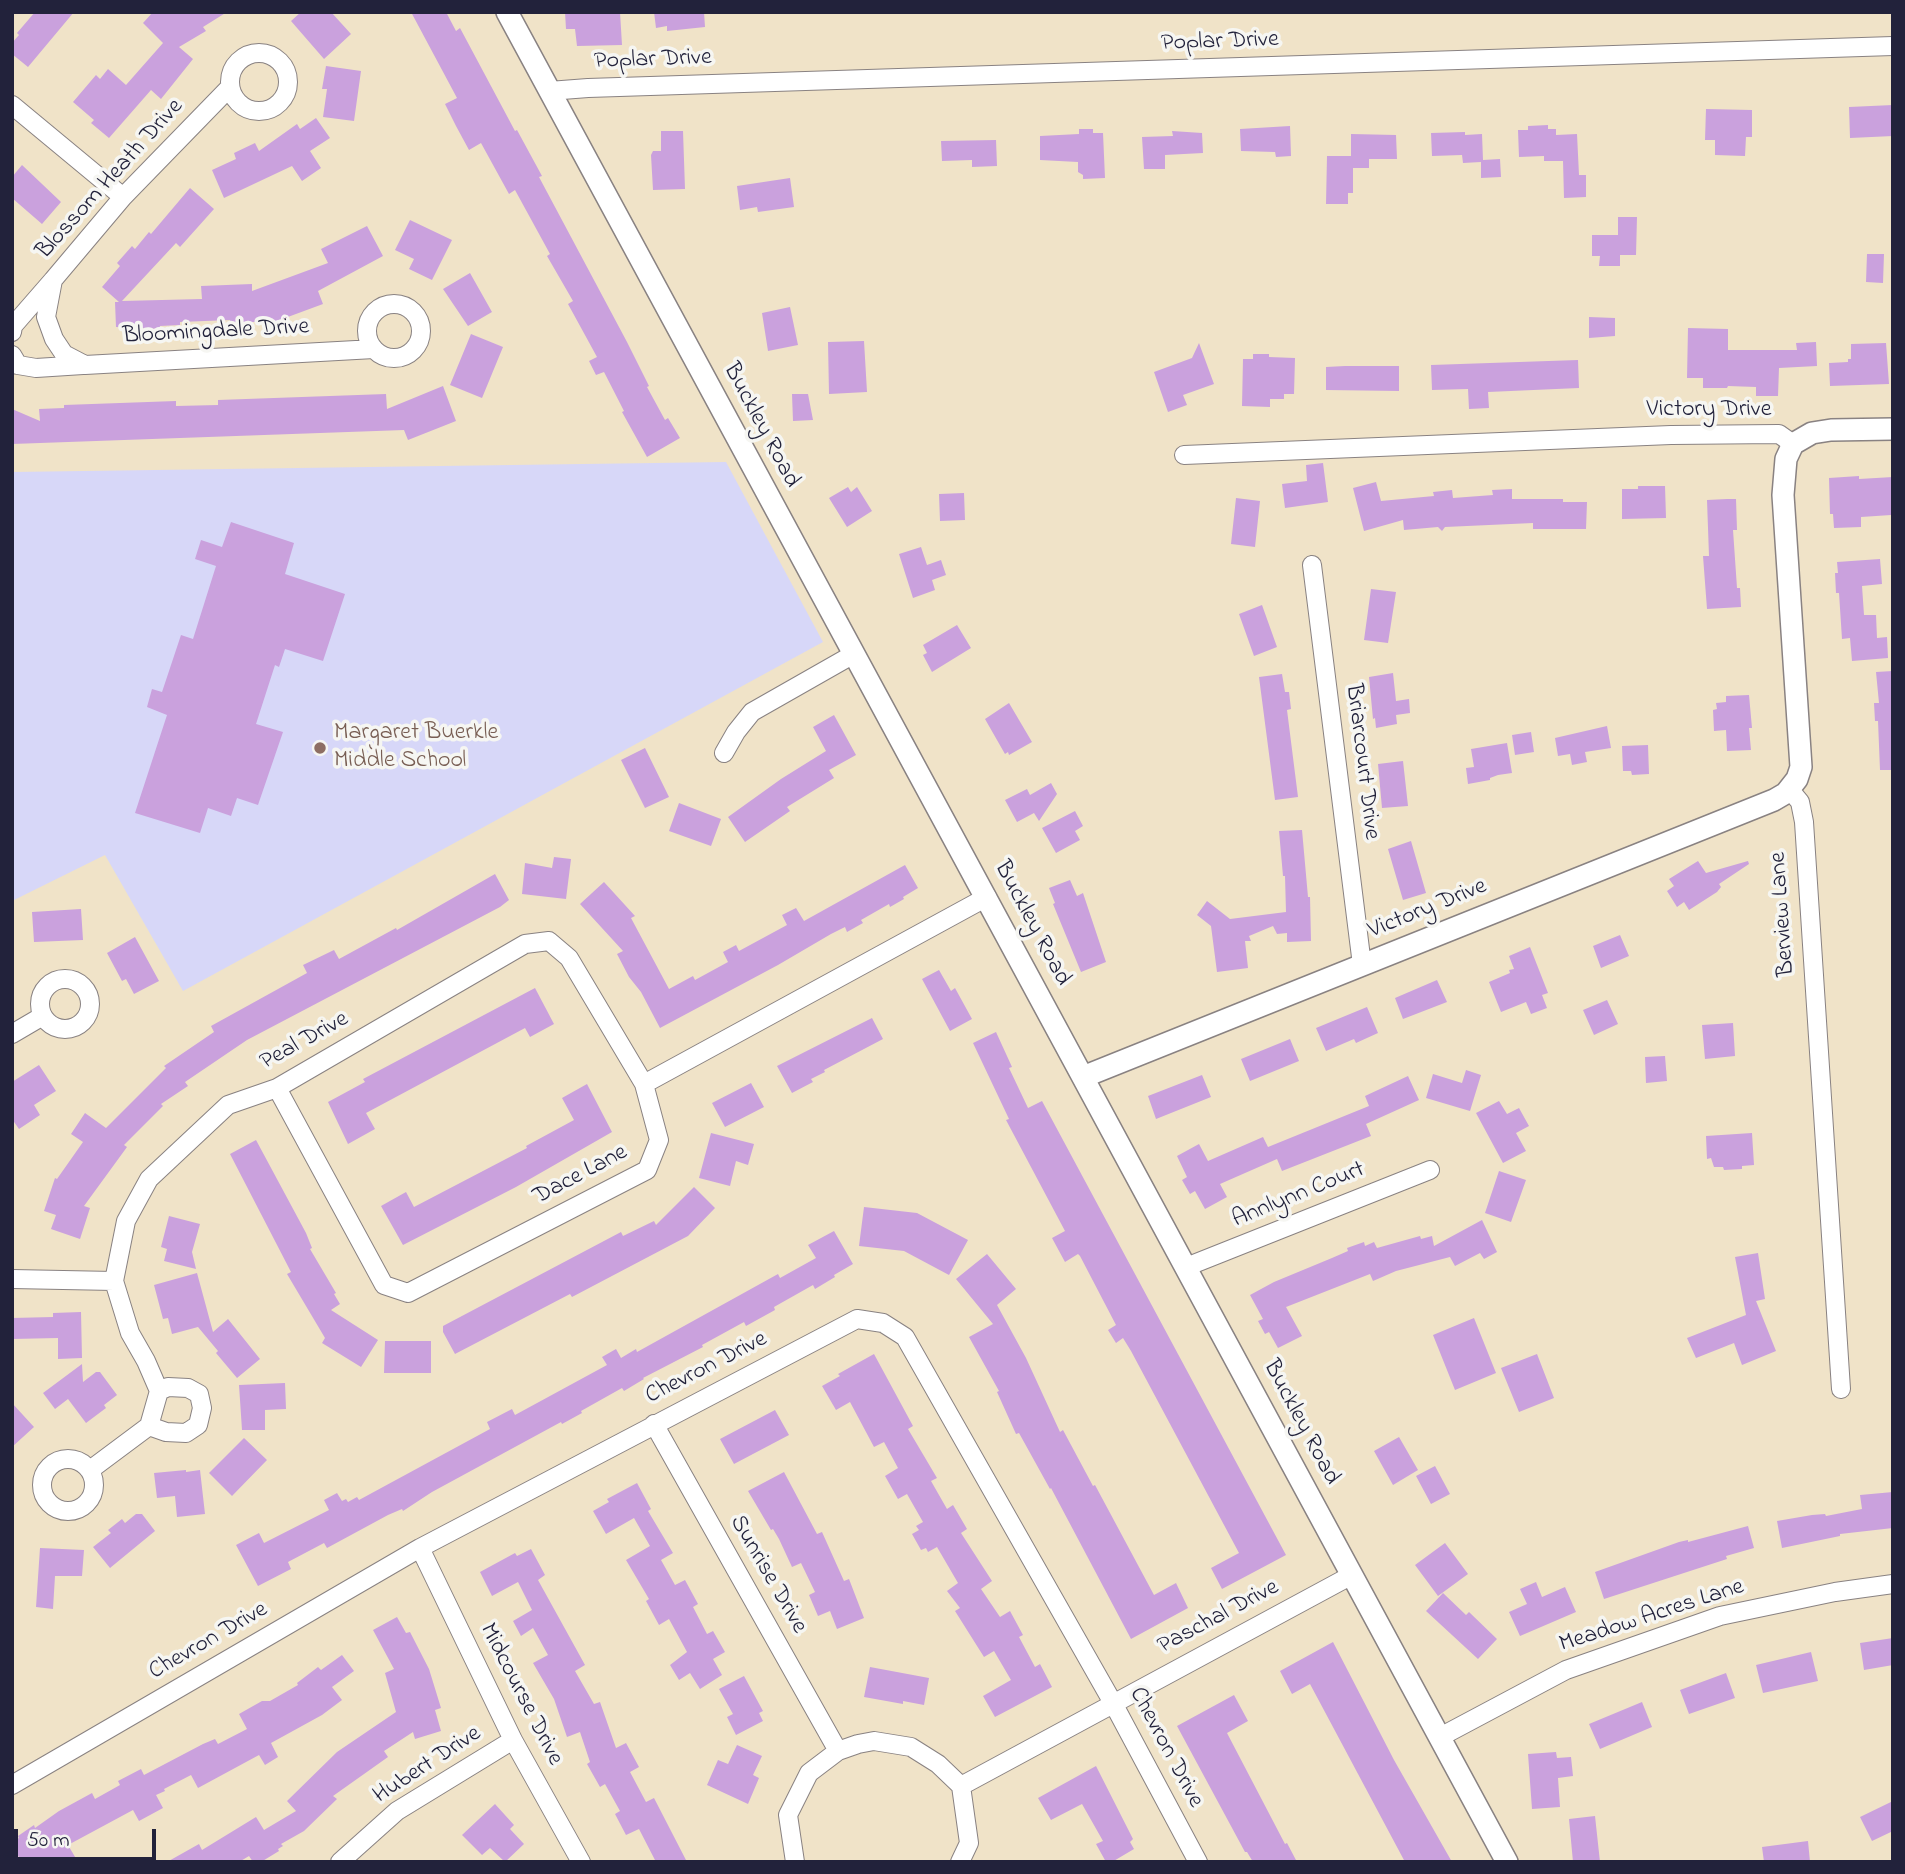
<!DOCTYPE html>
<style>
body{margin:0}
#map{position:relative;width:1905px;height:1874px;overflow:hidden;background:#f0e3c8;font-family:"Indie Flower",sans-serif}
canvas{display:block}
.frame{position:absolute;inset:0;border:14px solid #22223b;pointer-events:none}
.scale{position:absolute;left:14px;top:1829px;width:142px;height:32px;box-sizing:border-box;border:4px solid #22223b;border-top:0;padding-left:9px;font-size:21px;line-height:24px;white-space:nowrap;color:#22223b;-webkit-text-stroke:5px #f6f6f2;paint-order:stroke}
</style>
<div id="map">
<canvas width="1905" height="1874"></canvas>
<div class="frame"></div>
<div class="scale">50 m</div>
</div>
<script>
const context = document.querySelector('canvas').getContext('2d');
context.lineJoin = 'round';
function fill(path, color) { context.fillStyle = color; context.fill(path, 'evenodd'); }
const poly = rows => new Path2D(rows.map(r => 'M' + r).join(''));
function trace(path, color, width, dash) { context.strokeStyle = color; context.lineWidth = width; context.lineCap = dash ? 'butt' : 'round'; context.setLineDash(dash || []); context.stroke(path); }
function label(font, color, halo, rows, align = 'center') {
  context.font = font + ' "Indie Flower",sans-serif'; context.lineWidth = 7; context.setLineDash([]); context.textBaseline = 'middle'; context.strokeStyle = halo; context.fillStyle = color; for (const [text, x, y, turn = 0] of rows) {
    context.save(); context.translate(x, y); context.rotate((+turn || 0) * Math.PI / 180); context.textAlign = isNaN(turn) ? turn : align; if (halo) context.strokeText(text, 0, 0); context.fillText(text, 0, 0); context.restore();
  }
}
fill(poly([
 [726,462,823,642,183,991,105,855,12,901,12,472]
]), '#d7d7f8');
fill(poly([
 [35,12,74,12,28,67,12,54,12,43,19,35,17,33],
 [153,12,227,12,203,27,206,31,179,47,193,59,161,99,151,90,109,138,91,123,94,120,73,102,96,75,100,79,108,69,126,85,163,43,143,23],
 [301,12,331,12,351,34,324,59,291,21],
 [411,12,446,12,456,31,460,28,515,131,517,130,542,176,539,177,627,342,649,386,647,387,665,420,668,418,680,438,647,457,622,412,624,411,604,372,596,375,589,361,597,357,568,304,573,301,547,256,550,254,515,190,509,194,481,143,469,150,456,126,445,104,457,98],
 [565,12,620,12,622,45,577,46,575,29,566,29],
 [654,12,704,12,705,27,667,31,667,26,656,28],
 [326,66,361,71,354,121,323,117,327,89,322,89],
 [1893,105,1893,136,1850,138,1849,107],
 [1706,109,1752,110,1752,137,1746,137,1745,156,1715,155,1715,140,1705,140],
 [316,118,330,138,310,151,321,168,302,181,292,166,224,198,212,170,236,159,234,153,255,143,259,151,297,124,300,129],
 [1548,125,1548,129,1556,129,1556,135,1577,134,1579,175,1586,175,1586,197,1564,198,1563,161,1544,161,1544,156,1519,157,1518,130,1528,130,1528,126],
 [1290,126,1291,156,1276,157,1275,152,1241,151,1240,129],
 [1079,129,1093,129,1093,133,1103,133,1105,178,1083,179,1083,175,1078,172,1078,162,1040,160,1040,136,1079,134],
 [661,131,683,131,685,189,653,190,651,155,653,151,661,151],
 [1172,131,1202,133,1203,153,1165,155,1165,169,1144,169,1142,137,1173,136],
 [1465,132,1465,135,1482,134,1483,160,1500,159,1501,177,1481,178,1481,162,1463,163,1462,155,1432,156,1431,133],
 [1351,134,1396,135,1397,159,1369,159,1369,168,1353,168,1353,193,1348,193,1348,204,1326,204,1327,156,1351,156],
 [996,140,997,166,972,167,972,160,942,161,941,141],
 [22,165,61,202,42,224,12,198,12,177],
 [790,178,794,207,758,212,757,207,740,210,737,186],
 [190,188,214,209,180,247,176,243,122,301,202,299,201,286,252,284,252,291,328,263,321,249,367,226,383,256,318,291,323,304,277,321,230,323,230,320,180,322,180,325,160,326,160,329,116,327,115,302,119,302,102,287,120,266,117,263,132,246,135,249,149,232,151,234],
 [1618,217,1637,217,1636,255,1620,255,1620,266,1599,266,1600,256,1592,256,1592,235,1618,235],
 [410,220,452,240,432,280,409,269,414,259,395,250],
 [1867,254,1884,254,1883,283,1866,282],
 [470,273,492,312,468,326,443,289],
 [790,307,798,345,768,351,762,313],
 [1589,317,1615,318,1615,336,1589,338],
 [1688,328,1728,329,1728,350,1797,350,1796,343,1816,342,1817,366,1779,368,1778,396,1756,396,1756,387,1728,386,1727,388,1703,388,1703,378,1687,378],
 [471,334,503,347,482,398,450,385],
 [864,341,867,392,829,394,828,342],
 [1199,343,1214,384,1183,395,1187,405,1168,412,1154,372,1192,358],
 [1886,343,1889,384,1830,386,1829,363,1848,362,1848,359,1851,359,1851,344],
 [1253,354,1269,354,1269,357,1295,358,1294,394,1284,394,1284,399,1270,399,1270,407,1242,406,1243,359,1253,359],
 [1578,360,1579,388,1488,392,1489,408,1469,409,1468,389,1432,390,1431,365],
 [1345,366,1399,366,1399,391,1326,390,1326,367],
 [443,386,456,421,408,440,404,430,12,444,12,409,40,421,39,409,64,408,64,405,176,401,176,406,218,405,218,400,386,394,387,409],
 [792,394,808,394,813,420,793,421],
 [1323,463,1328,502,1285,508,1282,484,1307,481,1306,465],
 [1859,476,1859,479,1893,477,1891,515,1861,517,1861,527,1834,528,1833,514,1830,514,1829,478],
 [1376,482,1381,501,1434,496,1433,492,1452,490,1453,498,1493,495,1492,490,1512,489,1512,499,1563,499,1563,502,1587,502,1586,529,1533,529,1533,523,1445,527,1442,531,1438,527,1404,530,1403,520,1364,531,1353,488],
 [1638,486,1665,486,1666,518,1622,519,1622,489,1638,489],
 [848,487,851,492,857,487,872,511,847,527,829,498],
 [964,493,965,520,940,521,939,494],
 [1236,498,1260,501,1255,547,1231,544],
 [1727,499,1736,499,1737,530,1733,530,1737,588,1740,588,1741,607,1707,609,1703,556,1709,556,1707,500],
 [231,522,294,543,285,574,345,594,323,661,285,649,279,667,275,665,256,724,283,732,258,805,237,798,231,816,208,808,200,833,135,813,167,715,147,707,152,689,162,692,181,635,193,639,216,566,195,559,201,540,222,547],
 [921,547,927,565,941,560,946,575,932,580,935,590,913,598,899,554],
 [1880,559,1882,584,1862,586,1864,615,1876,615,1877,638,1887,637,1888,658,1852,661,1850,638,1842,639,1839,593,1836,593,1835,573,1838,573,1837,562],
 [1371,589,1396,592,1388,643,1364,640],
 [1262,605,1277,647,1254,656,1239,614],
 [957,625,971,648,932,672,923,655,927,653,923,645],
 [1893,671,1893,770,1880,770,1878,721,1875,721,1874,703,1879,703,1876,672],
 [1393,673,1396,701,1409,699,1410,713,1396,715,1397,724,1376,728,1375,718,1373,719,1369,677],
 [1282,674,1285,692,1289,692,1291,709,1287,710,1298,797,1275,800,1259,677],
 [1749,695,1752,728,1749,728,1751,750,1727,751,1726,730,1714,731,1713,710,1717,709,1716,703,1726,702,1726,696],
 [1009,703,1032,742,1009,755,1008,752,1005,754,985,719],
 [834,715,856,755,829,770,834,778,787,807,790,811,745,842,728,817,781,779,826,751,813,727],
 [1607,726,1611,748,1585,752,1587,762,1572,765,1570,754,1558,756,1555,738],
 [1531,732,1534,752,1515,755,1512,735],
 [1507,743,1512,773,1498,775,1490,778,1490,780,1468,784,1466,768,1474,767,1471,749],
 [1648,745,1649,774,1632,775,1631,771,1623,771,1622,746],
 [645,748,669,797,645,808,621,760],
 [1403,761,1408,806,1382,808,1378,764],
 [1051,783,1057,794,1039,821,1034,813,1017,822,1005,800,1027,789,1030,795],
 [679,803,721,819,711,846,669,831],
 [1075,811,1083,826,1075,831,1080,840,1056,853,1042,828],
 [1302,830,1308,897,1310,897,1311,941,1287,942,1287,933,1277,934,1273,926,1249,936,1251,941,1245,941,1248,968,1217,972,1211,926,1197,915,1207,901,1230,919,1286,912,1285,876,1283,876,1279,831],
 [1411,841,1426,893,1403,900,1388,849],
 [554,857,571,859,566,899,522,894,525,863,552,868],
 [1698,861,1706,873,1748,861,1749,864,1719,884,1721,887,1717,892,1689,910,1684,902,1677,907,1667,891,1674,886,1669,879],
 [905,865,918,888,903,897,904,899,890,907,889,904,861,920,863,923,847,932,845,927,831,934,778,965,660,1028,641,992,629,977,617,954,623,951,580,904,604,882,635,916,631,918,669,989,693,976,695,980,728,962,723,952,736,945,739,951,787,925,782,915,796,908,804,921],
 [495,874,509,900,500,907,247,1040,185,1082,188,1086,161,1104,163,1106,124,1145,127,1147,84,1206,90,1208,80,1239,51,1229,56,1215,44,1211,55,1178,57,1179,83,1142,71,1134,85,1113,106,1128,166,1068,164,1066,214,1032,211,1026,307,973,303,965,334,950,339,959,396,928,397,930],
 [1070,880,1077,896,1083,893,1106,962,1081,972,1053,904,1055,903,1049,888],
 [81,909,83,940,34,942,32,912],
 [1620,935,1629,956,1601,968,1593,946],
 [135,937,159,981,134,994,126,979,122,981,107,953],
 [1530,947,1548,993,1542,995,1547,1008,1531,1014,1526,1002,1501,1012,1489,982,1510,973,1509,970,1514,969,1509,956],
 [939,970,951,991,955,988,972,1019,950,1031,922,979],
 [1437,980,1447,1002,1403,1019,1395,998],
 [535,988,554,1024,530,1037,525,1028,366,1113,375,1129,348,1144,328,1102,365,1082,363,1079],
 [1607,1000,1618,1024,1594,1035,1583,1010],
 [1367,1007,1378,1033,1356,1043,1354,1039,1326,1051,1316,1028],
 [872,1018,883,1039,824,1070,825,1072,811,1079,813,1082,792,1093,777,1066],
 [1733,1023,1735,1056,1705,1059,1702,1025],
 [996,1032,1012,1067,1009,1068,1028,1108,1042,1101,1286,1555,1222,1589,1211,1568,1239,1553,1131,1351,1123,1338,1116,1343,1108,1330,1116,1325,1080,1256,1078,1254,1065,1262,1052,1238,1065,1231,1006,1120,1009,1119,973,1043],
 [1290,1039,1299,1061,1250,1081,1241,1059],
 [1665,1056,1667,1081,1646,1083,1645,1057],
 [39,1065,56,1091,34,1105,40,1115,19,1129,12,1119,12,1082],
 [1466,1070,1481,1075,1470,1111,1426,1098,1433,1074,1462,1083],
 [1202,1075,1211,1097,1156,1119,1148,1096],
 [1408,1076,1419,1100,1366,1124,1371,1136,1282,1171,1277,1159,1220,1184,1227,1197,1205,1209,1195,1191,1190,1194,1182,1180,1187,1177,1177,1156,1199,1144,1208,1161,1263,1137,1268,1147,1369,1106,1365,1096],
 [751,1083,764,1107,725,1127,712,1103],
 [587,1084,612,1132,516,1187,403,1245,381,1206,406,1192,414,1207,527,1148,526,1146,574,1120,562,1098],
 [1499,1101,1507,1114,1519,1108,1529,1126,1516,1133,1526,1151,1503,1163,1476,1113],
 [711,1133,754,1144,748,1165,736,1161,730,1186,699,1178],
 [1752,1133,1754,1165,1742,1166,1742,1169,1724,1170,1723,1167,1714,1167,1711,1158,1707,1159,1706,1136],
 [256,1140,306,1233,312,1248,310,1249,336,1293,334,1294,340,1304,331,1310,378,1340,361,1367,322,1343,325,1338,287,1274,291,1272,230,1154],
 [1499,1171,1526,1180,1511,1222,1485,1213],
 [694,1187,715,1208,688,1236,572,1297,570,1294,455,1354,443,1332,443,1326,621,1232,623,1236,654,1221,656,1225],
 [864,1207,917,1213,968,1240,949,1275,904,1251,859,1246],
 [169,1216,200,1224,192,1252,196,1269,164,1261,167,1249,161,1247],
 [1482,1220,1497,1252,1484,1259,1480,1253,1455,1266,1450,1257,1396,1271,1373,1281,1370,1274,1286,1307,1302,1336,1278,1348,1269,1332,1265,1334,1258,1321,1263,1319,1250,1295,1274,1282,1332,1258,1348,1251,1347,1248,1364,1242,1365,1246,1374,1242,1377,1248,1420,1236,1421,1239,1432,1236,1434,1246],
 [834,1231,853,1264,834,1275,835,1277,815,1289,813,1285,774,1307,775,1310,746,1326,744,1322,702,1345,703,1347,643,1378,644,1379,624,1391,622,1388,581,1411,582,1413,562,1424,561,1422,432,1492,403,1511,402,1509,388,1515,327,1548,324,1543,288,1562,291,1569,258,1586,236,1545,259,1533,264,1543,329,1510,324,1500,337,1493,342,1501,346,1499,348,1502,357,1497,359,1500,490,1429,487,1422,512,1409,515,1415,607,1365,602,1357,616,1349,621,1358,636,1349,637,1352,778,1274,780,1278,816,1258,808,1245],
 [1758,1253,1765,1299,1756,1301,1776,1351,1742,1365,1734,1343,1696,1358,1687,1338,1746,1315,1735,1257],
 [987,1254,1016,1289,997,1305,1026,1358,1060,1432,1063,1430,1093,1486,1095,1485,1154,1595,1176,1583,1188,1608,1131,1639,1051,1488,1050,1489,1019,1433,1016,1434,997,1392,999,1391,969,1337,993,1324,956,1279],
 [197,1273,213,1332,228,1319,260,1359,237,1378,216,1353,218,1351,198,1327,172,1334,168,1318,163,1319,154,1285],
 [81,1312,82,1358,58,1359,58,1338,12,1339,12,1318,53,1317,53,1313],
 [1474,1318,1496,1373,1455,1390,1433,1335],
 [385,1341,431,1341,431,1373,384,1373],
 [874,1354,913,1426,908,1429,937,1478,931,1481,947,1509,953,1505,967,1529,961,1533,992,1581,981,1589,1000,1617,1010,1611,1023,1635,1019,1637,1035,1667,1040,1664,1052,1687,995,1717,983,1696,1011,1680,994,1651,984,1657,955,1611,960,1608,947,1591,958,1583,937,1547,928,1552,926,1548,921,1550,912,1534,919,1530,916,1526,923,1522,907,1494,898,1499,885,1476,898,1468,884,1442,874,1447,850,1402,836,1410,822,1386,840,1376,838,1374],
 [1537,1354,1554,1398,1519,1412,1501,1368],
 [82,1364,83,1382,96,1372,100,1372,117,1395,104,1405,106,1408,86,1423,68,1399,55,1409,43,1393],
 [285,1383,286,1409,265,1410,265,1430,242,1430,239,1385],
 [12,1403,34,1427,12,1447],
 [775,1410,789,1435,734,1464,720,1439],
 [1399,1437,1418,1470,1393,1485,1374,1451],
 [244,1438,267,1460,232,1496,209,1473],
 [1435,1466,1450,1494,1431,1504,1416,1476],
 [186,1470,186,1472,200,1470,205,1514,177,1517,175,1496,157,1498,154,1473],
 [784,1472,817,1534,822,1532,844,1581,849,1579,864,1618,837,1629,830,1611,818,1616,809,1595,815,1592,801,1563,792,1567,779,1539,773,1529,771,1530,748,1491],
 [637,1483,651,1509,648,1511,673,1553,661,1560,675,1585,685,1580,698,1604,693,1607,707,1634,713,1631,725,1652,713,1659,722,1675,700,1689,690,1673,679,1680,670,1665,687,1652,669,1619,659,1625,646,1601,649,1599,626,1560,650,1546,634,1518,606,1534,593,1511,609,1502,607,1499],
 [1893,1492,1893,1528,1840,1534,1840,1536,1782,1548,1777,1521,1812,1515,1825,1514,1826,1516,1862,1509,1860,1495],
 [136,1514,142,1514,155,1531,110,1568,93,1547,111,1533,108,1530,122,1519,125,1523],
 [1748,1526,1754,1548,1726,1556,1727,1559,1604,1599,1595,1572,1679,1542,1688,1540,1688,1542],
 [1445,1543,1468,1574,1438,1596,1415,1565],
 [40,1548,84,1550,82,1576,55,1576,53,1609,36,1607],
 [531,1549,545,1575,538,1580,585,1665,575,1671,594,1704,600,1702,616,1748,626,1743,639,1767,630,1772,646,1802,654,1798,687,1862,656,1862,639,1829,626,1835,615,1814,620,1811,605,1784,600,1787,587,1764,590,1762,580,1732,567,1737,554,1699,533,1663,548,1655,533,1628,521,1636,513,1621,532,1610,518,1582,492,1596,480,1572,515,1553,517,1556],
 [1536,1582,1542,1597,1565,1587,1576,1612,1520,1636,1509,1612,1527,1604,1520,1589],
 [1443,1593,1466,1615,1469,1612,1497,1639,1478,1659,1426,1611],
 [397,1617,406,1633,410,1632,429,1669,441,1708,435,1710,441,1731,415,1739,413,1732,384,1751,388,1757,333,1796,337,1799,304,1831,281,1844,283,1846,278,1849,279,1851,261,1862,253,1862,249,1856,239,1862,167,1862,199,1844,202,1850,256,1817,264,1830,296,1811,287,1801,337,1752,396,1712,385,1673,394,1669,373,1630],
 [1893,1638,1893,1665,1864,1670,1860,1643],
 [1333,1642,1394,1760,1452,1862,1405,1862,1310,1684,1292,1694,1280,1671],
 [1811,1652,1818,1681,1763,1693,1756,1665],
 [342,1655,354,1671,332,1687,342,1700,322,1715,271,1743,278,1757,265,1765,259,1755,198,1788,191,1775,164,1789,165,1791,156,1795,163,1808,139,1821,133,1810,68,1845,78,1862,22,1862,12,1846,12,1842,19,1838,18,1836,34,1825,35,1828,59,1811,92,1793,95,1799,120,1785,118,1781,141,1769,144,1775,203,1744,215,1739,218,1744,247,1729,239,1714,262,1701,270,1701,298,1685,297,1683,318,1667,321,1670],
 [870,1667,929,1678,924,1705,903,1701,903,1704,864,1697],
 [1726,1673,1735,1698,1689,1714,1680,1690],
 [744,1676,763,1711,759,1713,763,1721,736,1735,727,1717,733,1714,719,1689],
 [1234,1695,1248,1721,1227,1733,1285,1844,1287,1843,1297,1862,1253,1862,1247,1852,1245,1852,1177,1726],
 [1642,1702,1652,1727,1600,1749,1589,1724],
 [737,1745,762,1756,753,1775,759,1778,748,1804,707,1785,718,1760,728,1764],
 [1556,1752,1557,1758,1571,1757,1573,1776,1558,1778,1560,1807,1532,1809,1528,1754],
 [1096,1766,1133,1839,1130,1842,1134,1849,1112,1862,1106,1862,1096,1844,1103,1841,1082,1804,1051,1820,1038,1798],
 [1893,1801,1893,1831,1872,1841,1860,1817],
 [495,1804,514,1825,510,1829,524,1844,505,1862,490,1848,482,1855,462,1835],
 [1595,1816,1600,1862,1573,1862,1569,1819],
 [1808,1841,1810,1862,1764,1862,1762,1847]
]), '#caa1dd');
const minor = poly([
 '230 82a29 29 0 1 1 58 0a29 29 0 1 1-58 0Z',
 [230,87,123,197,53,280,46,317,54,339,64,354,85,365,374,349],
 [549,91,588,88,1893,46],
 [12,105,123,197],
 '367 331a27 27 0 1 1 54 0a27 27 0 1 1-54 0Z',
 [12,332,13,326,53,280],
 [12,355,18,365,36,368,83,365],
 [1184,455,1671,435,1779,434,1793,444],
 [1312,565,1362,965],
 [724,753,736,732,752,712,854,654],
 [1790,790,1800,802,1804,822,1841,1389],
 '40 1004a25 25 0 1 1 50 0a25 25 0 1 1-50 0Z',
 [12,1034,41,1017],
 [644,1084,987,897],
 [1186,1267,1430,1170],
 [12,1279,114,1281],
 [654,1424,838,1751],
 [149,1426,166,1432,186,1433,198,1425,202,1408,199,1394,188,1388,168,1387,159,1391],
 '42 1485a26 26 0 1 1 52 0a26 26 0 1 1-52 0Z',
 [90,1470,149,1426,159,1391,146,1361,130,1333,114,1281,126,1221,149,1179,228,1105,277,1088,525,944,549,941,569,958,644,1084,659,1140,647,1170,408,1293,384,1285,277,1088],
 [420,1548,513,1740,581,1862],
 [1440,1737,1566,1670,1720,1616,1835,1592,1893,1584],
 [12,1785,420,1548,857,1319,883,1323,905,1337,1113,1703,1198,1862],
 [961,1786,1352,1575],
 [340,1862,397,1811,513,1740],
 [795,1862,788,1815,809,1773,838,1751,858,1744,874,1741,911,1747,938,1764,961,1786,969,1843,960,1862]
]);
const tertiary = poly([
 [507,12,1507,1862],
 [1083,1077,1774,800,1786,793,1797,779,1801,767,1783,495,1786,459,1793,444,1812,433,1831,430,1893,429]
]);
trace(minor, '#898282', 20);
trace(tertiary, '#898282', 24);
trace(minor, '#fff', 18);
trace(tertiary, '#fff', 21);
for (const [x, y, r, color] of [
 [320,748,7,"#8d6e63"]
]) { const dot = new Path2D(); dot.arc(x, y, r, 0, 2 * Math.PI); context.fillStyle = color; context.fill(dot); trace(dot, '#f6f6f2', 2.5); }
label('24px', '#22223b', '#f6f6f2', [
 ["Poplar Drive",1220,43,-2],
 ["Poplar Drive",653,61,-2],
 ["Blossom Heath Drive",111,180,-48],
 ["Bloomingdale Drive",216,333,-3],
 ["Victory Drive",1709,411],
 ["Buckley Road",760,426,62],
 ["Briarcourt Drive",1361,762,83],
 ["Victory Drive",1428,910,-22],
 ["Berview Lane",1784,914,-94],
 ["Buckley Road",1031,924,62],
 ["Peal Drive",305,1042,-29],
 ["Dace Lane",581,1176,-28],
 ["Annlynn Court",1299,1196,-22],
 ["Chevron Drive",707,1369,-27],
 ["Buckley Road",1300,1423,62],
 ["Sunrise Drive",767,1575,60],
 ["Meadow Acres Lane",1652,1617,-18],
 ["Paschal Drive",1219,1618,-28],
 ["Chevron Drive",209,1642,-30],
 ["Midcourse Drive",520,1695,63],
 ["Chevron Drive",1165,1748,62],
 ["Hubert Drive",428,1766,-33]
]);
label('24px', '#785e54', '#f6f6f2', [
 ["Margaret Buerkle",334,734],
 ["Middle School",334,762]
], 'left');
</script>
